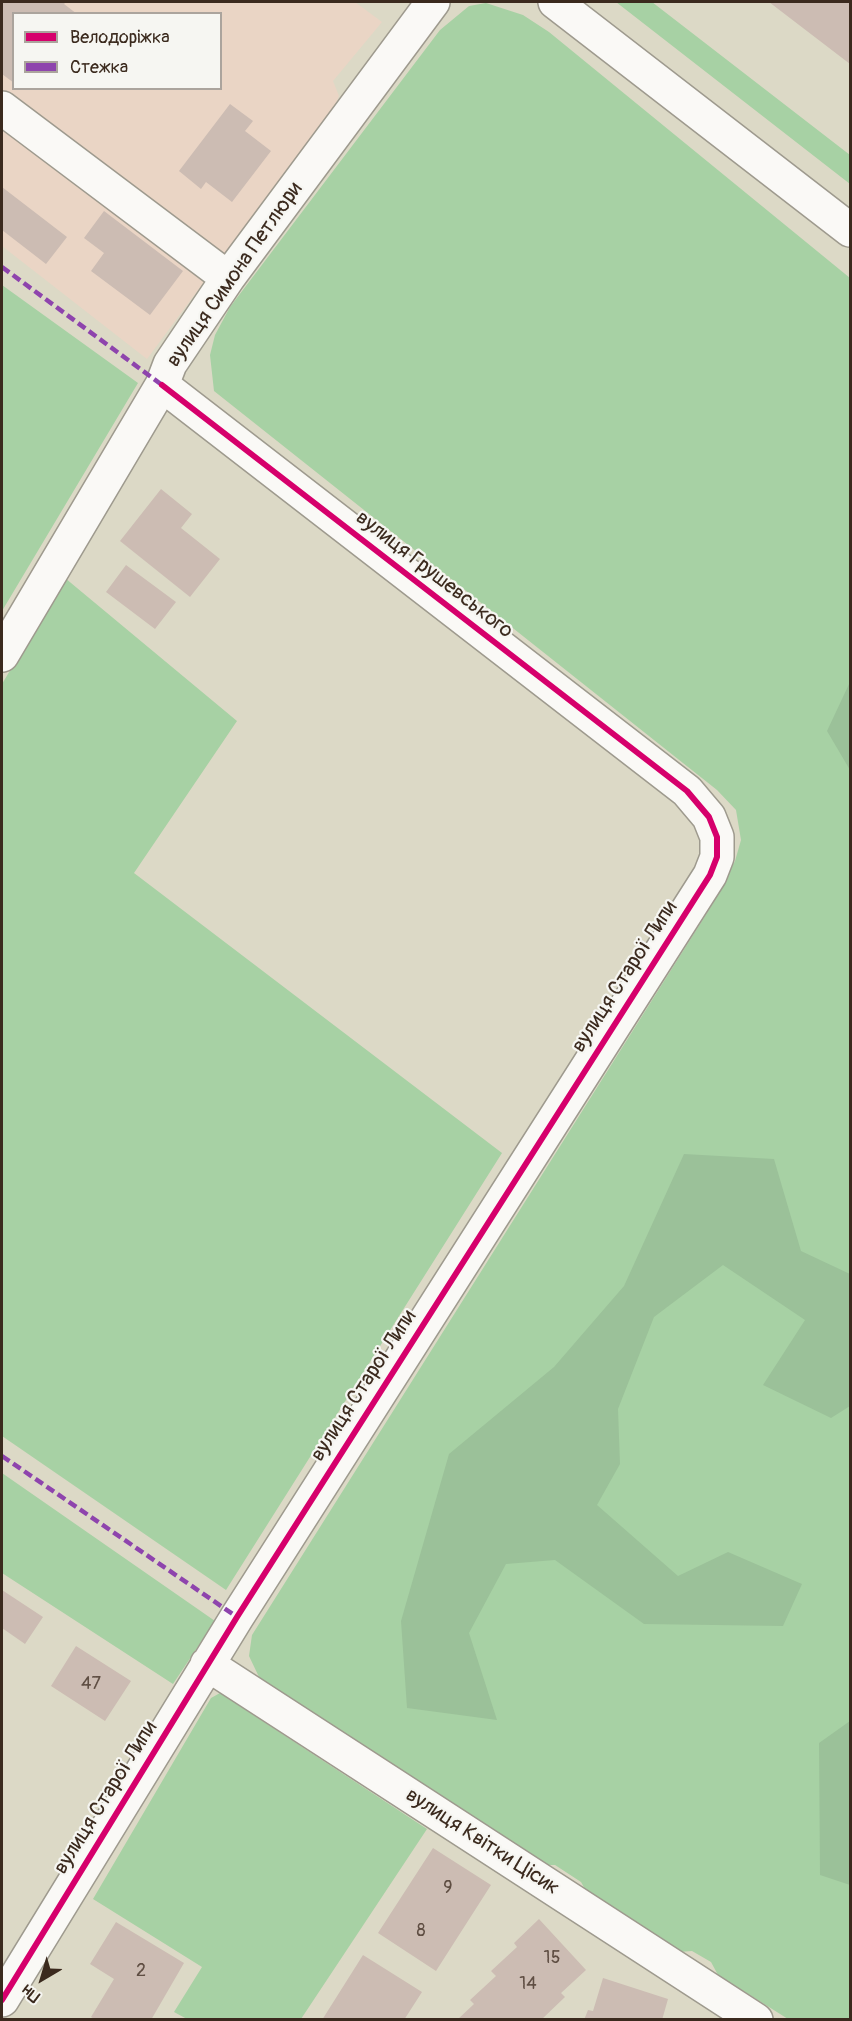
<!DOCTYPE html>
<meta charset="utf-8">
<style>
body{margin:0}
#map{position:relative;width:852px;height:2021px;overflow:hidden;background:#dcd9c6;font-family:Pangolin,sans-serif}
canvas{display:block}
.frame{position:absolute;inset:0;border:3px solid #3b2a1e;pointer-events:none}
.legend{position:absolute;left:12px;top:12px;width:210px;height:78px;box-sizing:border-box;background:#f6f6f2;border:2px solid #aba49d;margin:0;padding:8px 10px;list-style:none;font-size:18px;color:#3b2a1e}
.legend li{display:flex;align-items:center;gap:12px;height:30px}
.legend b{width:30px;border:2px solid #aba49d}
.north{position:absolute;left:12px;top:1949px;width:60px;height:60px;-webkit-text-stroke:4px #f6f6f2;paint-order:stroke;rotate:218deg;font-size:16px;font-weight:700;line-height:24px;text-align:center;color:#3b2a1e}
.north::after{content:'';display:block;margin:auto;width:21px;height:27px;background:#3b2a1e;clip-path:polygon(50% 0,100% 100%,50% 72%,0 100%)}
</style>
<div id="map">
<canvas width="852" height="2021"></canvas>
<div class="frame"></div>
<ul class="legend">
<li><b style="height:8px;background:#d6006c"></b>Велодоріжка</li>
<li><b style="height:8px;background:#8e44ad"></b>Стежка</li>
</ul>
<div class="north">Пн</div>
</div>
<script>
const context = document.querySelector('canvas').getContext('2d');
context.lineJoin = 'round';
function fill(path, color) { context.fillStyle = color; context.fill(path, 'evenodd'); }
const poly = rows => new Path2D(rows.map(r => 'M' + r).join(''));
function trace(path, color, width, dash) { context.strokeStyle = color; context.lineWidth = width; context.lineCap = dash ? 'butt' : 'round'; context.setLineDash(dash || []); context.stroke(path); }
function label(font, color, halo, rows, align = 'center') {
  context.font = font + ' Pangolin,sans-serif'; context.lineWidth = 4.5; context.setLineDash([]); context.textBaseline = 'middle'; context.strokeStyle = halo; context.fillStyle = color; for (const [text, x, y, turn = 0] of rows) {
    context.save(); context.translate(x, y); context.rotate((+turn || 0) * Math.PI / 180); context.textAlign = isNaN(turn) ? turn : align; if (halo) context.strokeText(text, 0, 0); context.fillText(text, 0, 0); context.restore();
  }
}
fill(poly([
 [2,2,355,2,382,22,333,81,339,96,335,105,147,359,2,246],
 [14,14,220,14,220,88,14,88]
]), '#ead5c5');
fill(poly([
 [616,2,652,2,850,155,850,184],
 [486,3,523,15,549,32,850,278,850,2019,788,2019,718,1975,711,1962,692,1951,679,1952,586,1891,581,1882,555,1865,543,1865,269,1686,259,1677,249,1656,252,1635,712,905,735,861,741,840,736,810,717,790,214,391,210,355,215,335,230,307,440,30,469,6],
 [2,285,138,383,2,611],
 [65,578,237,721,134,873,502,1153,226,1590,2,1436,2,684],
 [2,1473,215,1621,173,1684,2,1573],
 [220,1693,427,1829,301,2019,187,2019,174,2012,202,1967,93,1899,211,1698]
]), '#a7d1a4');
fill(poly([
 [850,682,850,770,827,731],
 [684,1154,774,1159,801,1251,850,1274,850,1406,831,1418,763,1385,805,1320,723,1265,654,1317,618,1409,620,1464,597,1505,678,1576,728,1552,802,1584,783,1626,644,1624,555,1560,506,1564,469,1633,497,1720,407,1708,401,1621,449,1454,554,1367,624,1286],
 [850,1721,850,1885,820,1875,819,1743]
]), '#9bc199');
fill(poly([
 [2,2,66,2,64,4,77,14,14,14,14,83,2,74],
 [769,2,850,2,850,64],
 [230,104,253,121,245,131,271,151,232,202,206,182,201,189,179,171],
 [2,187,67,237,46,264,2,230],
 [104,211,183,271,150,315,91,271,104,253,84,238],
 [161,489,192,514,181,528,220,559,190,597,120,541],
 [126,565,176,602,155,629,106,592],
 [2,1590,43,1617,25,1644,2,1628],
 [76,1646,131,1681,105,1721,51,1686],
 [433,1848,491,1885,436,1971,378,1933],
 [539,1919,586,1970,561,1993,565,1997,541,2020,457,2020,474,2004,470,2000,496,1976,491,1971,517,1947,514,1943],
 [116,1922,184,1963,151,2020,96,2020,91,2017,114,1979,90,1964],
 [363,1955,422,1992,404,2020,322,2020],
 [603,1978,668,1999,662,2020,584,2020,588,2010,593,2011]
]), '#ccbcb3');
const minor = poly([
 [2,108,228,278],
 [2,655,162,385,170,364,228,278,433,2],
 [207,1664,756,2020],
 [2,2000,237,1617,710,875,717,857,717,837,709,817,687,791,162,385]
]);
const highway = poly([
 [555,2,850,230]
]);
trace(minor, '#9e9a8e', 36);
trace(highway, '#9e9a8e', 36);
trace(minor, '#faf9f6', 33);
trace(highway, '#faf9f6', 33);
trace(poly([
 [2,267,162,385],
 [2,1456,237,1617]
]), '#8e44ad', 4.5, [9, 4.5]);
trace(poly([
 [2,2000,237,1617,710,875,717,857,717,837,709,817,687,791,162,385]
]), '#d6006c', 6);
label('18px', '#5f4e43', null, [
 ["47",91,1684],
 ["9",448,1888],
 ["8",421,1931],
 ["15",552,1958],
 ["2",141,1971],
 ["14",528,1984]
]);
label('21px', '#3b2a1e', '#f6f6f2', [
 ["вулиця Симона Петлюри",235,275,-55],
 ["вулиця Грушевського",434,575,38],
 ["вулиця Старої Липи",625,977,-57],
 ["вулиця Старої Липи",364,1386,-57],
 ["вулиця Старої Липи",106,1798,-58],
 ["вулиця Квітки Цісик",482,1842,33]
]);
</script>
